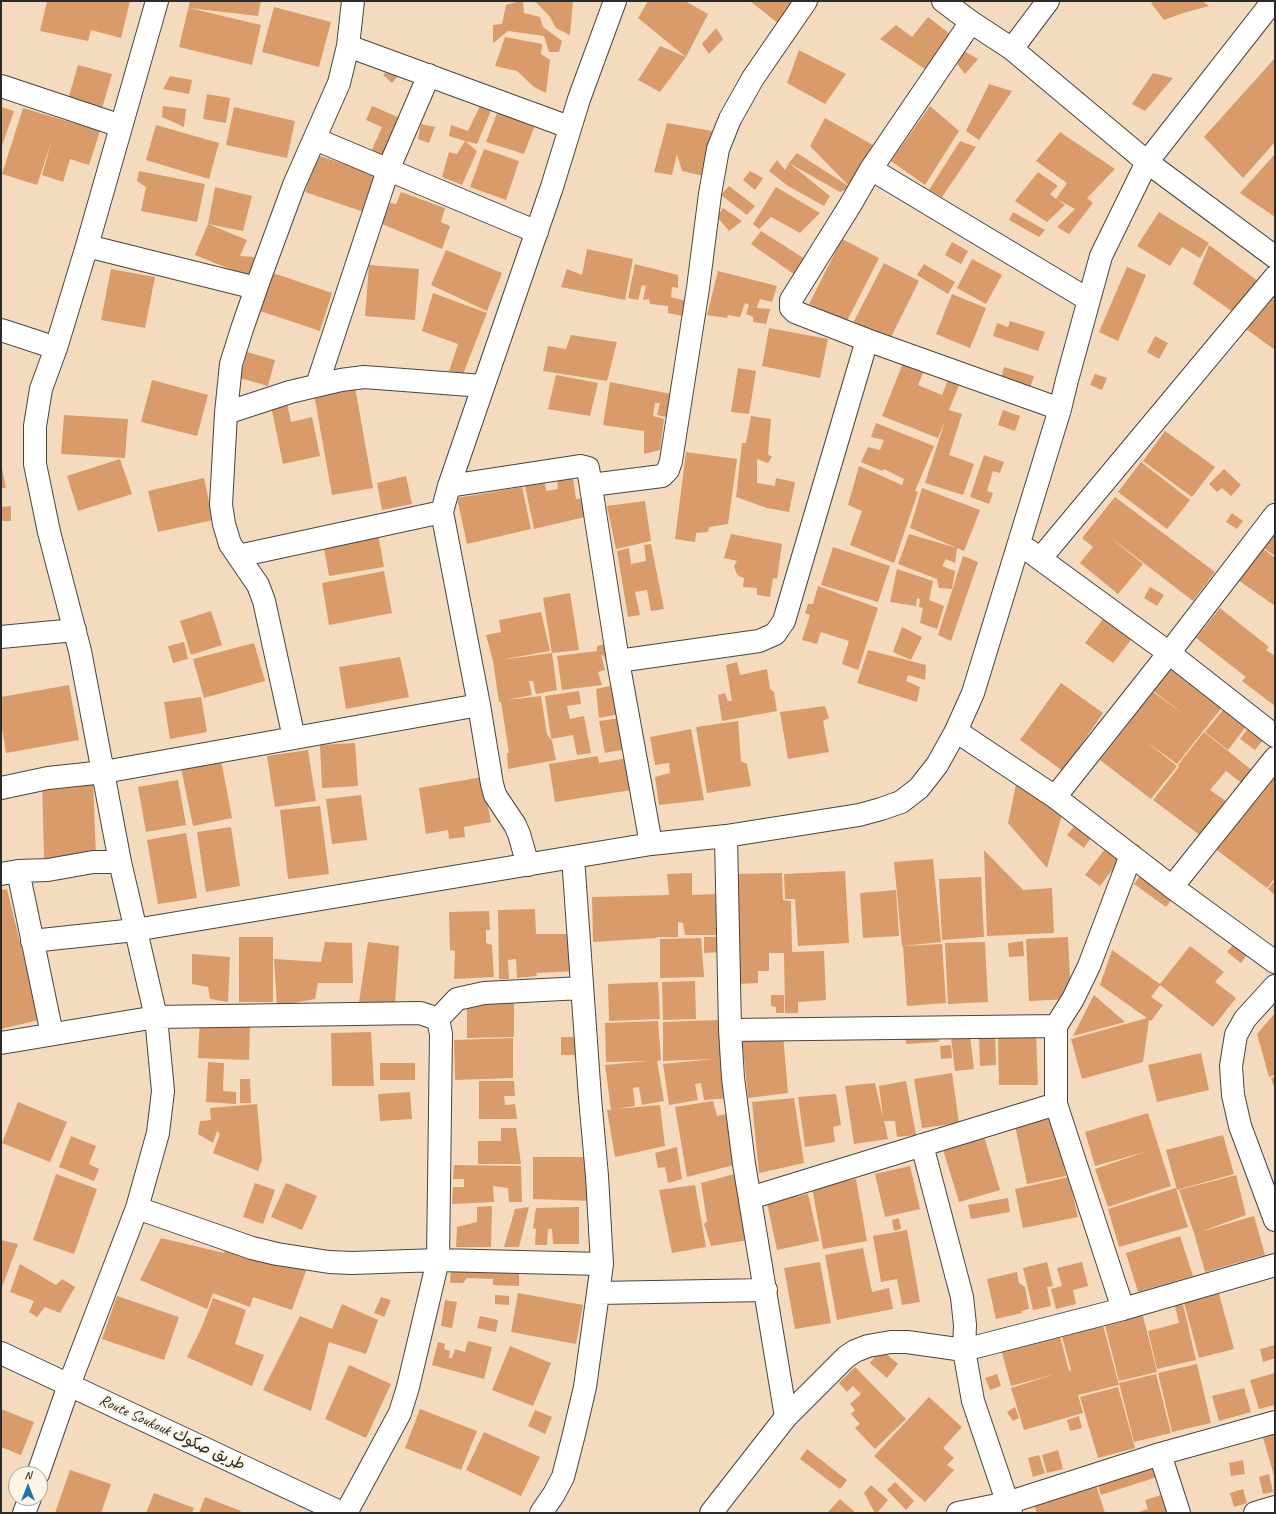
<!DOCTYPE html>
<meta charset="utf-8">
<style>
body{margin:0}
#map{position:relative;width:1276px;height:1514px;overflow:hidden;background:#f5dbbe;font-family:Caveat,sans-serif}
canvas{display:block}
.frame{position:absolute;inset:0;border:2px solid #2b2b2b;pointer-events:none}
.north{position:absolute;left:8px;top:1466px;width:40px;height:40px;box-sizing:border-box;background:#fcf5e5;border:1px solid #a8a49b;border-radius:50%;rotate:0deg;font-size:11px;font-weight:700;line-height:16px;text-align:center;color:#2b2b2b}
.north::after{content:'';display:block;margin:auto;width:14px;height:18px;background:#1f6fb2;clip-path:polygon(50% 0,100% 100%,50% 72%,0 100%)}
</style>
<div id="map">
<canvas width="1276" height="1514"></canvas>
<div class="frame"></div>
<div class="north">N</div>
</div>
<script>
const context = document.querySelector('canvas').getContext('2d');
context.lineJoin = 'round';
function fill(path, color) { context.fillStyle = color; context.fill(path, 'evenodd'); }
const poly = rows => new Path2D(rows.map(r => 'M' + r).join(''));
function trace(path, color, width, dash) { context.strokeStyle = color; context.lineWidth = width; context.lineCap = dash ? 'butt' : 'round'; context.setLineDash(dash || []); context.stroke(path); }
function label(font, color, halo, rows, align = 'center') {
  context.font = font + ' Caveat,"Playpen Sans Arabic",sans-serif'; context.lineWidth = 4; context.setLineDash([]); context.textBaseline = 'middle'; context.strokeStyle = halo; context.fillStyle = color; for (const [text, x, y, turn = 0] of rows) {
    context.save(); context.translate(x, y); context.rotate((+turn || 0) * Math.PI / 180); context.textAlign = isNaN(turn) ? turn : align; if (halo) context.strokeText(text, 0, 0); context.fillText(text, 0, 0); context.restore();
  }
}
fill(poly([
 [47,1,130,1,121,38,91,30,88,41,40,31],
 [190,1,261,1,258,16,189,8,261,25,252,65,179,47],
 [520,1,523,1,524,13,540,17,543,27,562,41,559,52,549,52,544,36,508,31,493,43,493,25,502,24,506,5],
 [531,1,573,1,570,35,556,28,550,17,537,3],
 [648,1,685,1,708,14,686,57,660,92,638,80,660,46,686,57,638,18],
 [750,1,793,1,779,24],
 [1154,1,1202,1,1209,6,1183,13,1164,20,1151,3],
 [274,7,331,22,319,67,262,52],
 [928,17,950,34,928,71,880,39,896,25,912,37],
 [716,28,723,39,709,54,702,44],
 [505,37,542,44,541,54,550,60,546,93,534,87,517,71,495,66],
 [799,50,846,74,825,104,787,83],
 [964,51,978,59,965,74,957,64],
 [1275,58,1275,142,1243,178,1204,137],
 [78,65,112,74,101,112,67,103],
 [390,67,399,75,392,83,383,75],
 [1153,73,1173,78,1145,111,1132,104],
 [170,76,192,80,189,94,163,89],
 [989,84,1012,91,979,140,966,131],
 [207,94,230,98,226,123,203,119],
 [481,104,493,106,477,144,465,141,477,151,462,185,442,177,449,152,457,154,465,141,449,136,451,125,468,131],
 [163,106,186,109,184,127,162,117],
 [372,106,400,118,384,157,371,152,382,127,366,120],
 [930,106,959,131,925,185,891,161],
 [1,107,14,111,1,149],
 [234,107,295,121,287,158,226,145],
 [23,108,100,131,89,165,70,159,63,182,42,175,52,140,37,185,2,174],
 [497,113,536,122,524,154,486,142],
 [825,118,873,145,850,187,840,192,789,163,797,153,850,187,810,146],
 [667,123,718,132,704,176,682,171,677,154,672,175,654,172],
 [421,124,435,127,429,143,418,139],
 [156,125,219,143,209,179,146,160],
 [1060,132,1115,169,1087,198,1093,203,1069,234,1057,227,1075,209,1057,199,1065,205,1047,222,1015,201,1038,172,1058,186,1050,194,1056,199,1067,183,1036,161],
 [960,141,976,147,942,197,929,190],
 [484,149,519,161,506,200,470,187],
 [1275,154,1275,217,1240,193],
 [317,155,377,175,364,212,305,192],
 [777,160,785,170,789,163,830,196,824,206,788,186,769,171],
 [139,171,205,184,197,222,141,211,146,187,137,181],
 [750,171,763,178,755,190,743,180],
 [729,186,755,206,747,215,721,195],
 [215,187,252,196,243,231,208,224,247,240,240,256,254,257,252,278,195,255,208,224],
 [776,187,820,213,800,233,771,217,759,229,753,224],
 [401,192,445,208,441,222,450,226,442,249,382,224,390,203,396,204],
 [723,208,742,221,729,231,717,217],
 [1013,212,1045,230,1039,237,1009,220],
 [1159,212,1209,243,1200,258,1182,247,1170,266,1137,246],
 [761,231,805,259,795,275,751,244],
 [842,239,879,258,846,323,809,304],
 [952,242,968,251,961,264,945,255],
 [1209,245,1258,281,1233,312,1193,284],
 [587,249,633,259,625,300,561,287,567,269,582,275],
 [446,250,502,273,487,311,431,285],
 [972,259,1002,275,986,304,957,288],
 [884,263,919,281,888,343,852,325],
 [635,264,678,275,678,288,672,287,671,297,686,301,683,316,668,313,668,306,650,304,649,299,643,300,646,286,642,285,638,300,628,298],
 [924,264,955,282,948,294,917,275],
 [369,265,419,269,415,320,365,316],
 [1127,267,1146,275,1118,341,1099,332],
 [111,269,155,277,145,328,101,320],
 [718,271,777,286,772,302,760,299,758,304,757,308,770,309,766,324,753,322,753,317,746,314,749,305,745,303,740,317,728,315,727,318,707,315],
 [273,273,332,293,320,331,260,311],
 [433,293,487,313,463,374,449,371,458,344,422,331],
 [952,294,986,308,970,348,936,334],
 [1272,294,1275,296,1275,350,1246,329],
 [1010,321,1045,332,1038,351,993,336,997,323,1008,327],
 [769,328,828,339,820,378,762,366],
 [571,335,617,342,607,381,543,371,548,346,566,349],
 [1155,336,1168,343,1159,359,1147,352],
 [247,352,275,360,268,386,240,378],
 [903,363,924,371,918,385,942,395,948,380,959,385,949,410,962,414,949,455,974,464,963,495,925,483,945,421,938,438,882,416],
 [1004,367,1034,376,1029,391,1000,382],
 [738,368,756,371,749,414,731,412],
 [1095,374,1107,378,1102,390,1090,385],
 [556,375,598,383,590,416,548,409],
 [152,380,208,395,197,436,141,422],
 [610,382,671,394,667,417,657,415,660,403,655,403,653,416,664,419,660,450,644,454,644,431,603,425],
 [355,387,373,488,332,495,314,394],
 [287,403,291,422,312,417,320,456,283,464,271,406],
 [1003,410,1020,416,1015,431,998,425],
 [64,415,128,419,125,458,61,454],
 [751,416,771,419,768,454,772,457,768,463,757,459,757,483,775,486,776,478,795,482,789,512,767,508,736,497,742,443,746,443],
 [876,423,934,446,915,491,918,492,894,563,850,545,862,511,848,505,859,466,902,485,904,479,884,469,882,471,861,462,868,447,880,450,884,440,871,437],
 [1165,431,1215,467,1192,497,1143,461],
 [686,452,737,459,728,524,709,527,708,532,696,533,695,542,675,539],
 [984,455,1004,462,1000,473,993,471,987,491,993,493,989,504,970,497],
 [120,459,132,494,78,511,67,476],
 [1141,462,1190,500,1167,529,1118,492],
 [1,469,2,469,6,488,1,488],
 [1224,469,1241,485,1231,496,1222,488,1217,492,1209,484],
 [406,476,412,504,382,510,377,483],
 [204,478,213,520,158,532,148,491],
 [573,478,576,499,585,498,589,516,534,529,525,486,545,483,546,491,558,489,557,480],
 [522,487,531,529,467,544,457,498],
 [922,488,980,510,964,551,910,528],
 [1115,497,1215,572,1193,601,1106,534,1143,564,1118,594,1080,563,1093,547,1082,538],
 [645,501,651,541,616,549,607,506],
 [11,506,11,521,1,521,1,507],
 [1232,513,1243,521,1237,529,1226,522],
 [1275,530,1275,556,1262,547],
 [378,534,384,567,329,576,323,543],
 [731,534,782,544,777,579,773,578,770,597,757,595,757,588,743,587,744,578,739,576,736,572,734,566,737,561,724,558],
 [909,534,957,548,955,563,946,559,942,566,955,571,952,589,939,588,937,579,898,564],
 [651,544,664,609,651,611,647,590,635,592,640,615,628,617,617,551,629,548,631,564,646,561,644,545],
 [833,547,890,566,878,602,821,585],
 [1262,548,1275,558,1275,606,1238,580],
 [963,556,978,562,951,641,938,635],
 [897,569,933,581,929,600,944,606,937,629,920,623,923,608,919,607,920,599,917,598,916,606,890,602],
 [384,571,392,613,329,625,322,583],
 [818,586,878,608,858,670,842,664,849,641,821,632,817,644,802,640,810,615,805,613,808,604,813,604],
 [1150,587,1164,595,1157,606,1144,598],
 [570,593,579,650,552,653,543,598],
 [1220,608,1269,647,1266,650,1275,656,1275,706,1242,681,1246,677,1196,638],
 [211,611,222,645,191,655,180,621],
 [541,612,550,651,500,660,552,653,557,690,536,694,533,681,529,681,532,695,507,700,541,696,547,734,552,741,556,760,508,769,507,753,509,753,501,702,499,702,493,661,486,635,501,632,499,620],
 [1106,615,1134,636,1113,663,1085,643],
 [902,627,922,637,911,660,893,652],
 [184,642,188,659,173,663,168,646],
 [254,643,265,681,204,698,193,659],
 [609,643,613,660,606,662,604,656,601,655,605,670,598,672,602,685,562,690,557,656,597,651,597,646],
 [868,650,926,665,925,680,908,675,906,681,920,687,917,702,857,683],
 [400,657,409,697,346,709,339,667],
 [1174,661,1227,701,1177,764,1144,740,1177,766,1151,799,1100,760,1153,692,1189,718,1152,690],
 [737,662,740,675,767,669,770,689,774,692,777,711,722,721,718,695,725,693,728,701,732,701,726,665],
 [1061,683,1103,713,1063,771,1020,740],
 [69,685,79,740,6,753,1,722,1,697],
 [615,685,619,714,599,718,596,689],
 [579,691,581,704,567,706,570,719,584,716,591,753,577,755,573,735,551,739,545,696],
 [201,697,207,732,170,739,164,702],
 [1228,704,1250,721,1228,750,1205,732],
 [825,706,829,718,823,721,829,752,788,759,780,712],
 [621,718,626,749,605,753,599,721],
 [738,721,741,761,747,764,751,786,707,793,696,727],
 [1253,722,1268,734,1255,750,1240,739],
 [691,729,704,800,659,805,655,777,670,773,669,763,655,765,650,737],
 [1204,732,1253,771,1243,784,1226,771,1210,790,1227,802,1201,836,1153,800,1179,767,1178,765],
 [355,743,358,786,322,788,320,745],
 [308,750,316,801,275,807,267,756],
 [598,756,599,763,628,758,632,790,555,802,549,764],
 [221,760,232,818,193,826,181,768],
 [1018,775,1064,807,1047,868,1008,823],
 [1275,775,1275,878,1267,888,1214,848],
 [482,777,491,822,464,827,465,837,449,839,448,830,426,834,419,788],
 [93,780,96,857,44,858,42,781],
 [178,780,186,825,146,832,138,787],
 [361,795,367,840,332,844,326,799],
 [320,806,329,874,288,879,280,810],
 [1076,824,1092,836,1084,848,1067,835],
 [231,827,240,886,206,892,197,832],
 [186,833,197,898,158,904,147,840],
 [1108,845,1123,856,1100,886,1085,875],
 [984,850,1023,890,1052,888,1054,933,987,936],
 [933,859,941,942,902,946,894,862],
 [845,871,849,943,798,946,795,899,785,899,784,874],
 [1143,872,1175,895,1166,907,1134,884],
 [692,873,692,895,715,894,718,935,685,935,683,923,678,922,678,937,656,937,657,938,593,942,592,897,669,895,667,874],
 [782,873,783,900,791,901,792,952,824,951,826,1000,798,1002,798,1013,785,1013,784,953,769,953,769,971,758,971,758,983,736,984,733,874],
 [981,877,984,937,942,940,939,879],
 [1275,880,1275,895,1268,889],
 [7,889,39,1020,1,1029,1,890],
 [896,890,899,936,863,938,860,893],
 [535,909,536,934,572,934,575,971,536,973,537,976,517,978,516,959,508,960,509,979,499,979,498,910],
 [489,911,490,930,486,930,486,943,492,945,494,977,454,979,455,951,450,950,449,912],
 [239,937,273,937,273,1002,239,1002],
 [704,937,720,937,721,952,704,953],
 [1068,937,1071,999,1029,1001,1026,939],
 [701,938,704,977,660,978,660,939],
 [1023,941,1024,956,1009,957,1008,943],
 [325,942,352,943,353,983,318,983,315,999,277,1006,274,959,321,962],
 [368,942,399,946,395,1005,359,1002],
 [985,942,988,1002,948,1004,945,943],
 [1235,942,1249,952,1241,963,1227,952],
 [942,944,946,1003,907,1006,903,946],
 [1190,946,1224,972,1215,982,1236,998,1213,1027,1160,985,1151,997,1163,1005,1151,1021,1149,1020,1143,1062,1082,1079,1071,1039,1147,1018,1100,985,1112,950,1160,984],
 [192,954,230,957,228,1002,210,999,208,987,192,984],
 [695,981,696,1019,663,1020,662,982],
 [658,982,660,1019,609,1021,608,984],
 [771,995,784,995,784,1013,776,1013,776,1007,771,1006],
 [1094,995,1125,1022,1073,1036],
 [467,1001,514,1002,514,1037,467,1038],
 [1275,1013,1275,1075,1269,1077,1257,1034],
 [200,1017,250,1020,249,1060,198,1058],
 [719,1020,728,1098,704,1100,701,1083,695,1084,698,1100,669,1105,663,1064,714,1059,663,1061,663,1022],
 [658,1021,661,1060,657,1061,664,1101,642,1105,639,1087,633,1088,635,1106,615,1109,660,1105,665,1146,615,1157,607,1110,611,1110,605,1065,648,1061,606,1062,605,1023],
 [371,1032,374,1086,332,1086,331,1033],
 [938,1032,939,1042,906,1044,905,1034],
 [783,1034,788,1093,748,1098,742,1037],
 [979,1034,995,1034,996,1065,980,1066],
 [1036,1034,1038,1085,999,1085,998,1035],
 [970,1036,974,1069,955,1071,951,1037],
 [561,1037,578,1037,579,1055,561,1055],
 [513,1038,513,1078,455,1080,454,1040],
 [951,1045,952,1058,941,1059,940,1046],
 [1201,1053,1209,1090,1157,1102,1148,1065],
 [208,1062,224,1063,223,1091,236,1092,236,1104,206,1102],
 [380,1063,415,1063,415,1080,380,1080],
 [952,1073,959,1123,922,1128,914,1079],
 [1275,1077,1275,1090,1271,1078],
 [240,1079,250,1079,251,1103,240,1103],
 [479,1081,514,1081,515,1096,504,1096,505,1105,515,1104,517,1119,479,1119],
 [906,1081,916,1135,897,1137,895,1121,884,1121,888,1139,854,1144,845,1086,875,1083,883,1118,879,1086],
 [410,1092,412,1119,380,1121,378,1094],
 [836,1094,841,1125,833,1127,835,1142,805,1147,798,1097],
 [794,1098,804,1163,759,1173,752,1102],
 [713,1101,717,1116,726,1114,738,1164,687,1177,675,1107],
 [18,1102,67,1122,50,1162,2,1143],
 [257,1104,262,1160,258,1171,213,1153,220,1134,217,1131,213,1143,198,1134,200,1121,211,1120,210,1108],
 [1148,1113,1171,1186,1108,1207,1095,1169,1148,1151,1095,1166,1085,1132],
 [1054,1118,1066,1176,1027,1184,1015,1125],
 [501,1128,516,1128,521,1164,478,1164,478,1141,501,1141],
 [983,1133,1000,1190,959,1202,942,1146],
 [1223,1135,1234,1174,1177,1190,1166,1150],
 [71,1136,96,1146,89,1164,99,1169,94,1181,59,1167],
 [677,1147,682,1179,668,1183,665,1167,658,1168,655,1153],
 [533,1157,590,1157,593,1201,533,1199],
 [454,1165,521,1166,522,1202,509,1202,508,1188,493,1186,494,1202,452,1204,453,1187,464,1187,464,1179,453,1179],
 [910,1166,920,1209,885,1217,875,1174],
 [742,1172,755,1239,711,1246,704,1224,707,1221,701,1183],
 [56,1174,97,1189,74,1254,33,1240],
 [1236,1175,1246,1215,1200,1232,1254,1216,1265,1255,1205,1272,1194,1233,1179,1190],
 [1069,1177,1078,1217,1023,1228,1015,1189],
 [856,1179,867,1241,823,1249,812,1187],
 [255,1183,275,1190,263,1224,243,1217],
 [286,1183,317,1196,302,1230,271,1217],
 [695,1185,706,1247,672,1253,659,1190],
 [1176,1188,1188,1227,1119,1247,1108,1209],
 [808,1194,819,1241,777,1250,767,1203],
 [1008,1198,1010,1212,971,1219,968,1205],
 [492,1206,491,1247,456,1247,457,1227,477,1222,477,1207],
 [529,1207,519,1247,504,1247,515,1209],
 [579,1207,579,1244,553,1244,552,1229,548,1229,547,1245,535,1245,536,1229,533,1228,536,1208],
 [899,1218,901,1229,894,1231,892,1220],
 [907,1230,920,1302,902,1305,897,1279,881,1282,873,1236],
 [1180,1236,1193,1276,1138,1292,1126,1253],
 [161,1238,224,1253,227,1245,307,1268,292,1310,253,1297,250,1307,213,1293,207,1309,140,1280],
 [1,1240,18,1244,2,1287,1,1287],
 [863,1248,872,1292,889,1288,893,1309,837,1320,825,1255],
 [820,1262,831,1323,795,1329,784,1268],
 [1047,1262,1053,1286,1047,1287,1051,1306,1033,1310,1023,1268],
 [1082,1262,1088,1286,1073,1290,1076,1304,1056,1309,1051,1289,1062,1286,1057,1268],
 [20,1264,56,1285,62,1279,75,1287,60,1313,45,1307,37,1317,29,1312,34,1301,10,1292],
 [451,1269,519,1271,519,1286,493,1285,493,1279,467,1278,463,1283,450,1283],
 [1017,1272,1019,1283,1025,1287,1029,1309,1021,1311,1022,1313,996,1319,987,1279],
 [1218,1290,1234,1349,1199,1358,1183,1299],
 [518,1293,583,1305,576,1344,511,1332],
 [495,1295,509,1296,509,1305,495,1304],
 [117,1296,179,1317,164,1360,102,1339],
 [381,1297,391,1300,384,1317,374,1313],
 [213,1298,246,1310,235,1344,264,1355,252,1386,187,1357,201,1329],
 [445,1300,457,1302,452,1328,441,1326],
 [1182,1300,1196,1360,1157,1369,1148,1331,1179,1323,1174,1302],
 [342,1304,378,1320,366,1354,329,1342,311,1411,263,1390,300,1316,332,1329],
 [1141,1308,1157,1372,1119,1381,1103,1317],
 [480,1316,498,1320,496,1332,477,1328],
 [1101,1318,1119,1385,1078,1395,1083,1413,1024,1430,1011,1388,1055,1374,1011,1386,1000,1345,1058,1329,1069,1371,1071,1370,1075,1384,1060,1329],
 [468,1341,492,1347,484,1379,432,1365,438,1342,445,1344,444,1349,450,1351,449,1358,452,1358,455,1349,465,1352],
 [1275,1345,1275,1358,1263,1362,1260,1349],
 [510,1346,551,1363,533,1406,492,1390],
 [881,1349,898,1364,887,1378,870,1363],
 [1197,1364,1211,1423,1172,1432,1158,1373],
 [349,1365,391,1384,366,1438,325,1419],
 [855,1367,906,1419,875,1449,855,1428,860,1424,851,1414,855,1410,850,1404,861,1394,853,1386,847,1392,839,1383],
 [1275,1373,1275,1405,1259,1409,1250,1380],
 [997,1374,1001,1386,990,1390,985,1378],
 [1156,1374,1171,1433,1134,1442,1119,1383],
 [1118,1387,1135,1448,1098,1458,1080,1397],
 [1244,1388,1251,1412,1219,1421,1212,1396],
 [929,1397,962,1427,943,1448,954,1458,947,1465,954,1470,925,1502,874,1456],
 [1015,1407,1019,1418,1013,1421,1007,1412],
 [1,1409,34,1422,21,1455,1,1447],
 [420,1409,477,1431,461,1470,405,1448],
 [535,1410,552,1417,545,1434,528,1426],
 [1079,1416,1082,1428,1070,1431,1067,1420],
 [1275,1431,1275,1479,1262,1434],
 [484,1432,540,1457,521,1496,466,1470],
 [807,1449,847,1480,840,1489,800,1459],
 [1058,1450,1063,1469,1047,1473,1042,1455],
 [1039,1455,1045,1473,1033,1477,1028,1458],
 [1243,1460,1245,1474,1231,1476,1229,1463],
 [1152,1463,1157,1477,1101,1495,1097,1481],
 [70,1470,111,1484,101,1513,55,1513],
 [1269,1474,1273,1492,1263,1494,1259,1477],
 [895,1482,914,1501,906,1510,887,1490],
 [871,1485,888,1500,877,1513,875,1513,864,1493],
 [1096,1485,1105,1513,1037,1513,1034,1505],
 [1243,1489,1247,1503,1234,1507,1230,1493],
 [154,1493,194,1508,192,1513,146,1513],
 [1161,1495,1167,1513,1136,1513,1148,1509,1145,1500],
 [205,1497,241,1511,240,1513,199,1513],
 [840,1499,856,1513,827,1513]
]), '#d99b69');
const minor = poly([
 [943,1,971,22,1012,49,1147,162,1275,257],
 [971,22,871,169,849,207,791,300,791,308,795,312,867,340,1060,409],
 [348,46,569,127],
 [1012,49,1048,1],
 [1,86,121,126],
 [315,139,537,232],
 [871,169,1089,300],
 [87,246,256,288],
 [1,330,56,348,41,389,35,426,35,464,49,532,80,651,120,862,156,1017,163,1091,158,1133,137,1208,69,1385,38,1474],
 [56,348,87,246,157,1],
 [317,385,388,170,429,75],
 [226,413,290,392,341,380,364,377,483,386],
 [591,485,662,476,668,470,671,461,698,288,710,194,718,149,730,119,753,78,806,1],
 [449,486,580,466,588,468,618,661,651,844],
 [1028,550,1169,653,1275,736],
 [238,556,442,512],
 [1040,559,1275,277],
 [1,637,75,630],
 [618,661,759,641,775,634,784,621,867,340],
 [956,731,1055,797,1172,887,1275,962],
 [294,738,264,601,258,585,230,544,224,524,221,505,226,413,231,364,242,329,259,280,294,185,339,83,348,46,353,1],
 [1,788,48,778,104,772,479,705],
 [1055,797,1169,653,1275,515],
 [726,836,730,1030,733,1078,744,1164,786,1417],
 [528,865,519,834,515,825,495,795,492,784,479,705,442,512,449,486,552,187,579,99,615,1],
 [18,871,52,1034],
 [1,874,18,871,48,870,93,862,120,862],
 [1172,887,1275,758],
 [32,941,135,930,651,844,726,836,859,815,881,809,901,802,919,788,937,765,956,731,973,693,1060,409,1067,380,1101,256,1147,162,1273,1],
 [1275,986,1245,1019,1236,1035,1231,1066,1233,1095,1240,1126,1275,1220],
 [438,1019,457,999,484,993,582,988],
 [730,1030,1056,1026],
 [1,1043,156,1017,420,1013,438,1019],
 [922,1145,962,1297,965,1325,964,1350,973,1401,1011,1513],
 [750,1198,1056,1104],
 [137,1208,252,1248,277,1254,329,1262,352,1263,438,1260,602,1264],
 [598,1293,766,1290],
 [1123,1309,1056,1104,1056,1026,1073,999,1089,966,1131,855],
 [1160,1454,1179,1513],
 [24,1513,30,1498],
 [346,1513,400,1413,408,1387,438,1260,441,1034,438,1019],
 [541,1513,554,1494,563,1477,574,1434,585,1387,602,1264,597,1176,590,1098,573,857],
 [711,1513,786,1417,846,1357,855,1351,868,1346,891,1342,907,1342,964,1350,1123,1309,1275,1265],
 [958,1513,1007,1503,1160,1454,1275,1422],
 [1255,1513,1275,1507]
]);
const tertiary = poly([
 [1,1353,342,1513]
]);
trace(minor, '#494541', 24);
trace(tertiary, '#494541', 24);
trace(minor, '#fff', 22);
trace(tertiary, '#fff', 22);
label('16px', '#2b2b2b', '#fcf5e5', [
 ["Route Soukouk طريق صكوك",172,1433,25]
]);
</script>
